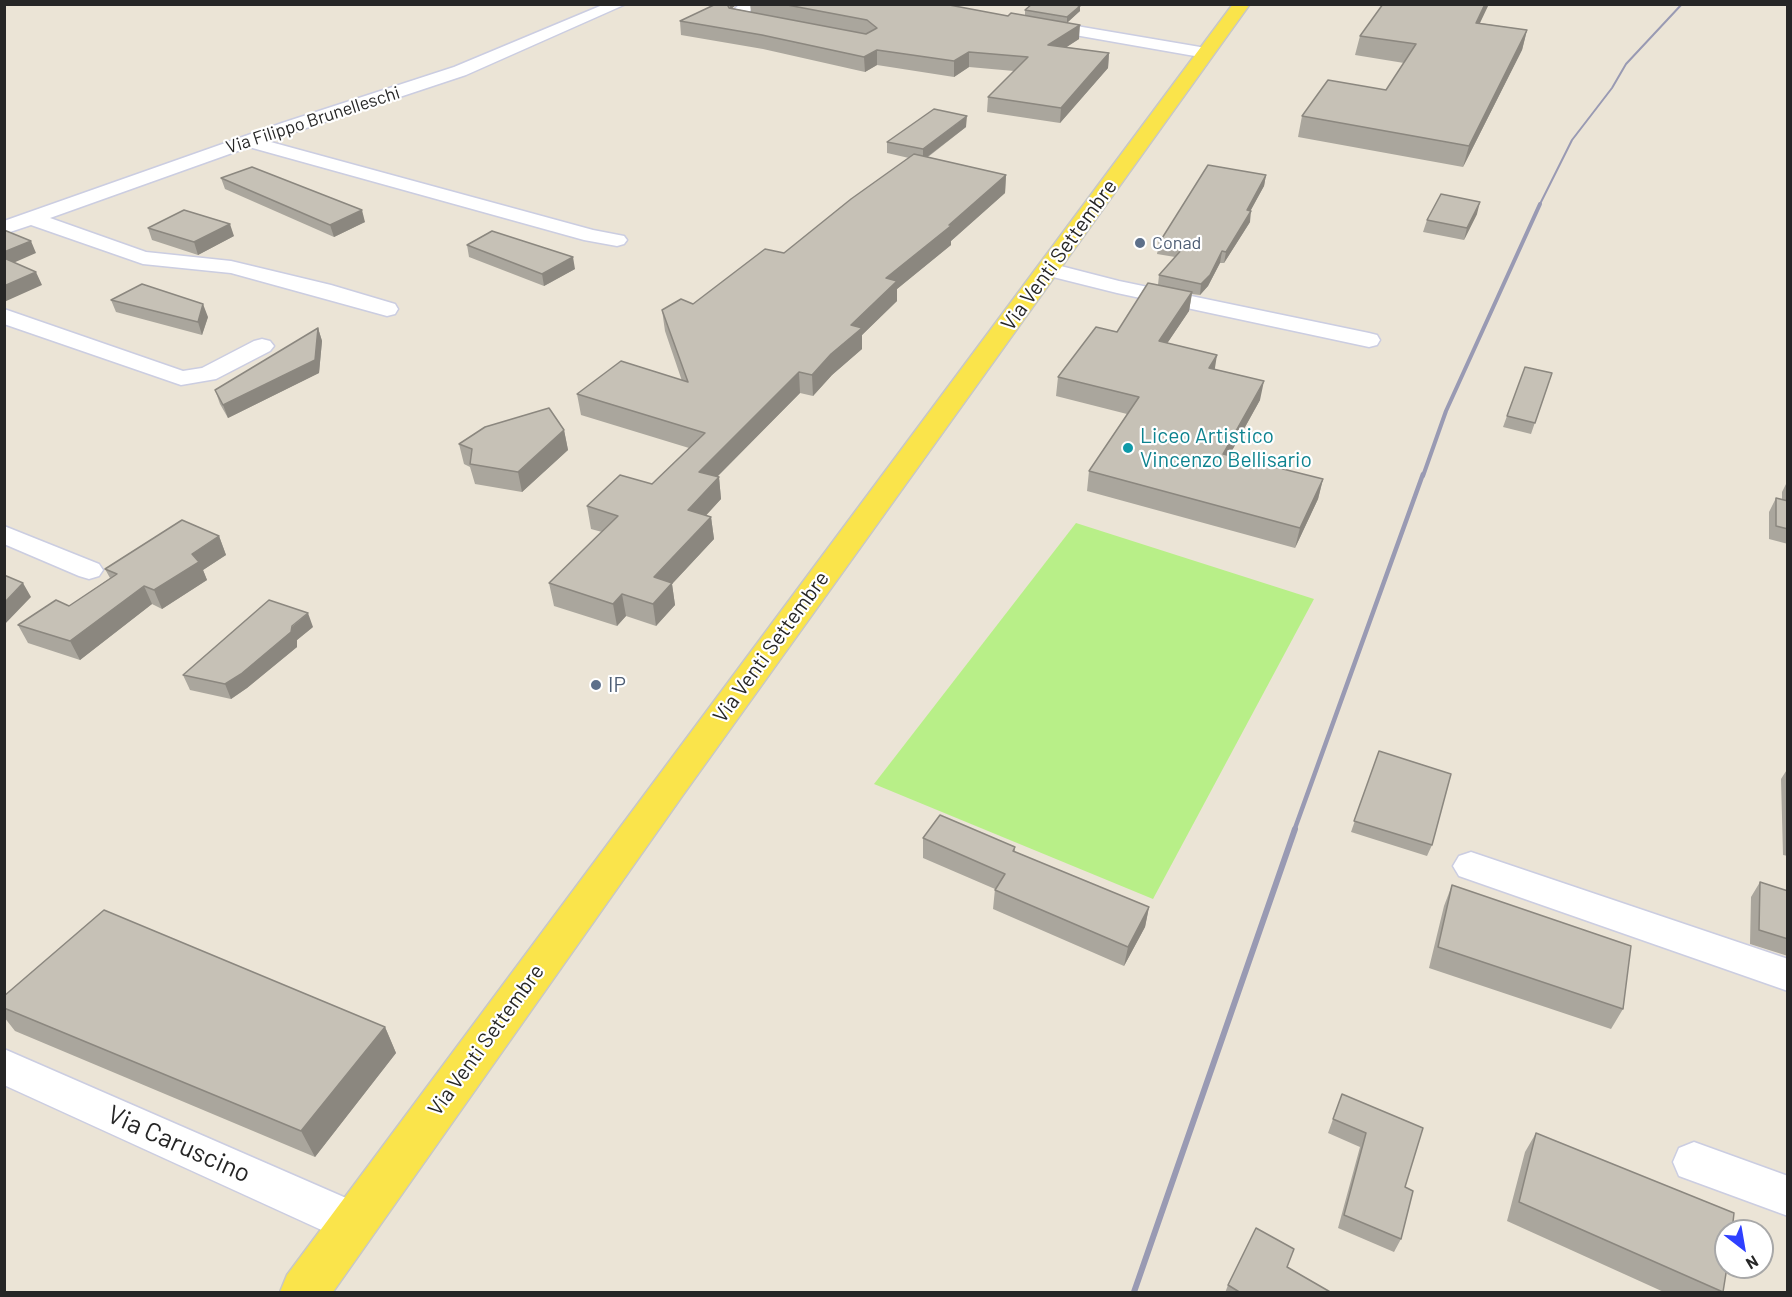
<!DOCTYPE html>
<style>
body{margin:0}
#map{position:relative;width:1792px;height:1297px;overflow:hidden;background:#ebe4d6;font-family:Barlow,sans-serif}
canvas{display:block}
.frame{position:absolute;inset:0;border:6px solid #262626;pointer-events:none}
.north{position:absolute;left:1714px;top:1219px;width:60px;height:60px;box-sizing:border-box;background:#fff;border:2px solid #a8a8a8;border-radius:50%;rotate:149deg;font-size:16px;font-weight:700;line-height:24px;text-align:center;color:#262626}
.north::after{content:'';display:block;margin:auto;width:21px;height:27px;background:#2f40ff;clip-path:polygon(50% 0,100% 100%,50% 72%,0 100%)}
</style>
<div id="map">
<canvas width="1792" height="1297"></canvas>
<div class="frame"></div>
<div class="north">N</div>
</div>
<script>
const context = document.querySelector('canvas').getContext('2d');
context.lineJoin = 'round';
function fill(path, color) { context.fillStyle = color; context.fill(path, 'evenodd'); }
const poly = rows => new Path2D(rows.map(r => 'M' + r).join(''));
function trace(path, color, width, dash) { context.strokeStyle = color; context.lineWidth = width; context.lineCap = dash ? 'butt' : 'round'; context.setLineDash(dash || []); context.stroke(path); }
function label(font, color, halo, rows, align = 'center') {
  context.font = font + ' Barlow,sans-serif'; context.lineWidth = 4.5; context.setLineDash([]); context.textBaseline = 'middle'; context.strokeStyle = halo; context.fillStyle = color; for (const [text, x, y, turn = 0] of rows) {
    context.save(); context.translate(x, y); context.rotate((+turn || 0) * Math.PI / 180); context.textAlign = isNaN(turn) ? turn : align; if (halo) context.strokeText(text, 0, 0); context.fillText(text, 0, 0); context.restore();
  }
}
fill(poly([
 [1076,523,1314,599,1153,899,874,784]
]), '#b8ef88');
const street = poly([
 [605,4,626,4,466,75,267,141,593,230,624,236,627,240,624,244,617,246,584,240,249,147,50,218,146,252,231,261,331,285,395,304,398,309,395,314,387,316,231,273,143,264,31,225,4,234,4,221,282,123,454,67,605,4],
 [740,4,757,4,746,15,773,21,775,24,767,29,731,20,728,15,740,4],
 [1041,20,1206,48,1214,53,1206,58,1035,28,1033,25,1035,22,1041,20],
 [1049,263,1119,281,1369,333,1377,335,1380,340,1377,345,1369,347,1117,293,1041,274,1038,269,1041,264,1049,263],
 [4,309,183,371,202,368,254,341,262,339,270,341,274,346,270,351,216,379,181,385,4,324,4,309],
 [4,526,99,564,103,570,99,576,89,579,79,576,4,544,4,526],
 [1471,852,1788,959,1788,991,1459,876,1453,866,1459,856,1471,852],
 [4,1049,369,1208,376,1223,369,1238,354,1244,339,1238,4,1085,4,1049],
 [1694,1142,1788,1176,1788,1216,1679,1176,1673,1162,1679,1148,1694,1142]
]);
const primary = poly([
 [1233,4,1250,4,683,795,333,1292,280,1292,287,1275,1233,4]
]);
trace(street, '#cbcde1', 3);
trace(primary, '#c7c7c7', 3);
fill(street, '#fff');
fill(primary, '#fae44b');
trace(poly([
 [1539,206,1572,140,1612,88,1626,64,1682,4]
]), '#999ab3', 2);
trace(poly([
 [1423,476,1446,411,1540,204]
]), '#999ab3', 4);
trace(poly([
 [1294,831,1423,474]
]), '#999ab3', 4.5);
trace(poly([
 [1134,1292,1295,829]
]), '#999ab3', 6);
fill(poly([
 [704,4,737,4,732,8,751,12,750,4,944,4,1008,16,1025,15,1025,10,1080,11,1067,22,1079,39,1066,47,1109,53,1108,68,1060,123,987,112,988,97,1014,71,969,67,954,77,877,65,865,72,763,49,681,35,680,21,712,6],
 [1480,23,1527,30,1522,50,1463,167,1298,137,1302,116,1386,90,1404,63,1355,55,1360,36],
 [966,127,928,157,1006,175,1005,193,951,241,951,245,897,289,897,301,862,335,862,349,832,375,813,396,800,393,717,477,719,477,721,499,706,515,711,517,714,539,672,584,675,605,656,626,626,616,617,626,554,606,549,583,602,532,591,529,587,506,652,484,689,448,581,415,577,394,682,381,665,331,662,310,693,304,784,253,909,158,887,153,887,142],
 [1266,175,1264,186,1250,211,1250,222,1224,263,1220,263,1208,286,1200,295,1192,294,1189,311,1167,343,1215,369,1260,400,1229,456,1323,479,1318,499,1295,548,1087,491,1089,471,1127,414,1056,396,1058,377,1117,332,1158,285,1159,275,1175,257,1157,254,1159,243],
 [221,178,365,222,334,237,225,189],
 [1477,214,1464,240,1423,232,1427,220],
 [148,228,234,236,198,255,152,240],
 [467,245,575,269,544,286,469,257],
 [111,300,208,317,202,335,116,312],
 [318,328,322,341,319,373,228,418,220,404,215,390],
 [1552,373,1531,434,1503,427,1507,416],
 [564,430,568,450,522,492,475,484,470,467,464,464,459,444],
 [1788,480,1788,544,1769,539,1769,512,1776,498,1782,500,1782,492],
 [219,536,226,555,203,570,207,580,162,609,152,604,80,660,28,643,18,625,69,606,110,578,105,569],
 [313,627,297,640,297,647,247,688,231,699,190,690,183,675],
 [1379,751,1432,845,1427,856,1351,832],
 [1788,768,1788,856,1783,855,1781,779],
 [923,838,1015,847,1015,852,1149,907,1145,927,1124,966,993,909,995,889,923,858],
 [1760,882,1788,891,1788,956,1750,944,1751,897],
 [1452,885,1623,1009,1611,1029,1429,968,1444,906],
 [4,996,385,1027,396,1053,315,1157,15,1031,4,1017],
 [1342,1094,1405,1187,1401,1239,1394,1252,1338,1228,1360,1147,1328,1133],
 [1536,1133,1723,1292,1666,1293,1507,1221,1525,1152],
 [1287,1267,1332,1293,1225,1293,1228,1285]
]), '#aaa69d');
fill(poly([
 [730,4,737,4,730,10],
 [1485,4,1489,4,1471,42,1476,23],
 [1080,6,1080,11,1067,23,1067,17],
 [1080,25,1079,39,1047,60,1048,45],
 [1527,30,1522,50,1463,167,1469,146],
 [877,50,877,65,865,72,864,57],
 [969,52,969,67,954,77,954,61],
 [1109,53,1108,68,1060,123,1061,108],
 [967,116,966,127,923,160,923,149],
 [1006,175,1005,193,951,241,951,245,897,289,897,301,862,335,862,349,832,375,813,396,812,375,831,354,851,325,886,278],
 [1266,175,1264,186,1245,221,1247,210],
 [1480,202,1477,214,1464,240,1467,228],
 [362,210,365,222,334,237,330,225],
 [1251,211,1250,222,1224,263,1226,252],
 [230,224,234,236,198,255,194,242],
 [31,241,36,253,4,267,4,252],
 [1222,251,1220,263,1208,286,1200,295,1201,284],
 [573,257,575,269,544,286,542,274],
 [36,272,42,285,4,302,4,286],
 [1192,292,1189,311,1156,360,1159,341],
 [203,304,208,317,202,335,198,322],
 [318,328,322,341,319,373,228,418,223,405],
 [1217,355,1214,374,1209,368],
 [799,372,800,393,701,493,699,472],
 [1264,381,1260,400,1219,474,1223,454],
 [564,430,568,450,522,492,518,472],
 [719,477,721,499,691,532,688,510],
 [1323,479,1318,499,1295,548,1300,528],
 [711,517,714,539,672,584,675,605,656,626,653,604,654,577],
 [219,536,226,555,203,570,207,580,162,609,154,590,192,554],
 [23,583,31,597,4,625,4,603],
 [144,586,152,604,80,660,70,641],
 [622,594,626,616,617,626,613,604],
 [308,613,313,627,297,640,297,647,247,688,231,699,225,684],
 [1149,907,1145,927,1124,966,1128,947],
 [385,1027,396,1053,315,1157,301,1131]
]), '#8b877f');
const building = poly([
 [716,4,727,4,729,8,866,34,877,28,867,20,782,4,944,4,1008,16,1011,13,1080,25,1048,45,1109,53,1061,108,988,97,1028,57,969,52,954,61,877,50,864,57,762,35,680,21,716,4],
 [1032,4,1071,4,1080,6,1067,17,1025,10,1032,4],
 [1383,4,1485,4,1476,23,1527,30,1469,146,1302,116,1328,80,1386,90,1416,44,1360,36,1383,4],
 [934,109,967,116,923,149,887,142,934,109],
 [914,154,1006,175,949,225,952,225,886,278,897,281,851,325,862,328,831,354,812,375,799,372,699,472,719,477,688,510,711,517,654,577,672,583,653,604,622,594,613,604,549,583,618,516,587,506,620,475,652,484,705,433,577,394,621,361,688,382,662,310,681,299,693,304,765,249,784,253,851,199,914,154],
 [1208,165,1266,175,1247,210,1251,211,1226,252,1222,251,1210,275,1201,284,1159,275,1184,247,1159,243,1208,165],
 [252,167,362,210,330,225,221,178,252,167],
 [1441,194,1480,202,1467,228,1427,220,1441,194],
 [184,210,230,224,194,242,148,228,184,210],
 [4,230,31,241,4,252,4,230],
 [492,231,573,257,542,274,467,245,492,231],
 [4,258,36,272,4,286,4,258],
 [1148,283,1192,292,1159,341,1217,355,1209,368,1264,381,1223,454,1323,479,1300,528,1089,471,1139,397,1058,377,1096,327,1117,332,1148,283],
 [142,284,203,304,198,322,111,300,142,284],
 [318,328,315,360,223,405,215,390,318,328],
 [1525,367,1552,373,1535,423,1507,416,1525,367],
 [549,408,564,430,518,472,470,464,472,449,459,444,485,427,549,408],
 [1776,498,1788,501,1788,529,1776,526,1776,498],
 [182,520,219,536,192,554,199,562,154,590,144,586,70,641,18,625,56,600,69,606,117,574,105,569,182,520],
 [4,575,23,583,4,603,4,575],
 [269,600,308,613,292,626,291,632,241,674,225,684,183,675,269,600],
 [1379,751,1451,774,1432,845,1354,821,1379,751],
 [940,815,1015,847,1013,851,1149,907,1128,947,995,890,1005,874,923,838,940,815],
 [1760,882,1788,891,1788,939,1759,930,1760,882],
 [1452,885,1631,946,1623,1009,1438,947,1452,885],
 [104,910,385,1027,301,1131,4,1008,4,996,104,910],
 [1342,1094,1423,1128,1405,1187,1413,1191,1401,1239,1344,1215,1366,1133,1333,1119,1342,1094],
 [1536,1133,1734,1213,1732,1231,1726,1231,1726,1267,1727,1267,1723,1292,1519,1202,1536,1133],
 [1256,1228,1294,1249,1287,1267,1332,1293,1241,1293,1228,1285,1256,1228]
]);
fill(building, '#c6c1b6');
trace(building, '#8b877f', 1.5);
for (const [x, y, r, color] of [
 [1140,243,6,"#5c6f8a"],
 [1128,448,6,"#0f9aa8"],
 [596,685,6,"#5c6f8a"]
]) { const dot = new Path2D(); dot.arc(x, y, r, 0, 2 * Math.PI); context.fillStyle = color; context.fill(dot); trace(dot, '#fff', 2); }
label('18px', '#262626', '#fff', [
 ["Via Filippo Brunelleschi",313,120,-18]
]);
label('18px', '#4e5e75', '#fff', [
 ["Conad",1152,243]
], 'left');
label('21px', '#262626', '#fff', [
 ["Via Venti Settembre",1059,255,-54],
 ["Via Venti Settembre",771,647,-54],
 ["Via Venti Settembre",486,1040,-54]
]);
label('21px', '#0d838f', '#fff', [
 ["Liceo Artistico",1140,436],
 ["Vincenzo Bellisario",1140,460]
], 'left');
label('21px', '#4e5e75', '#fff', [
 ["IP",608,685]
], 'left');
label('26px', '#262626', '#fff', [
 ["Via Caruscino",179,1144,24]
]);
</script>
